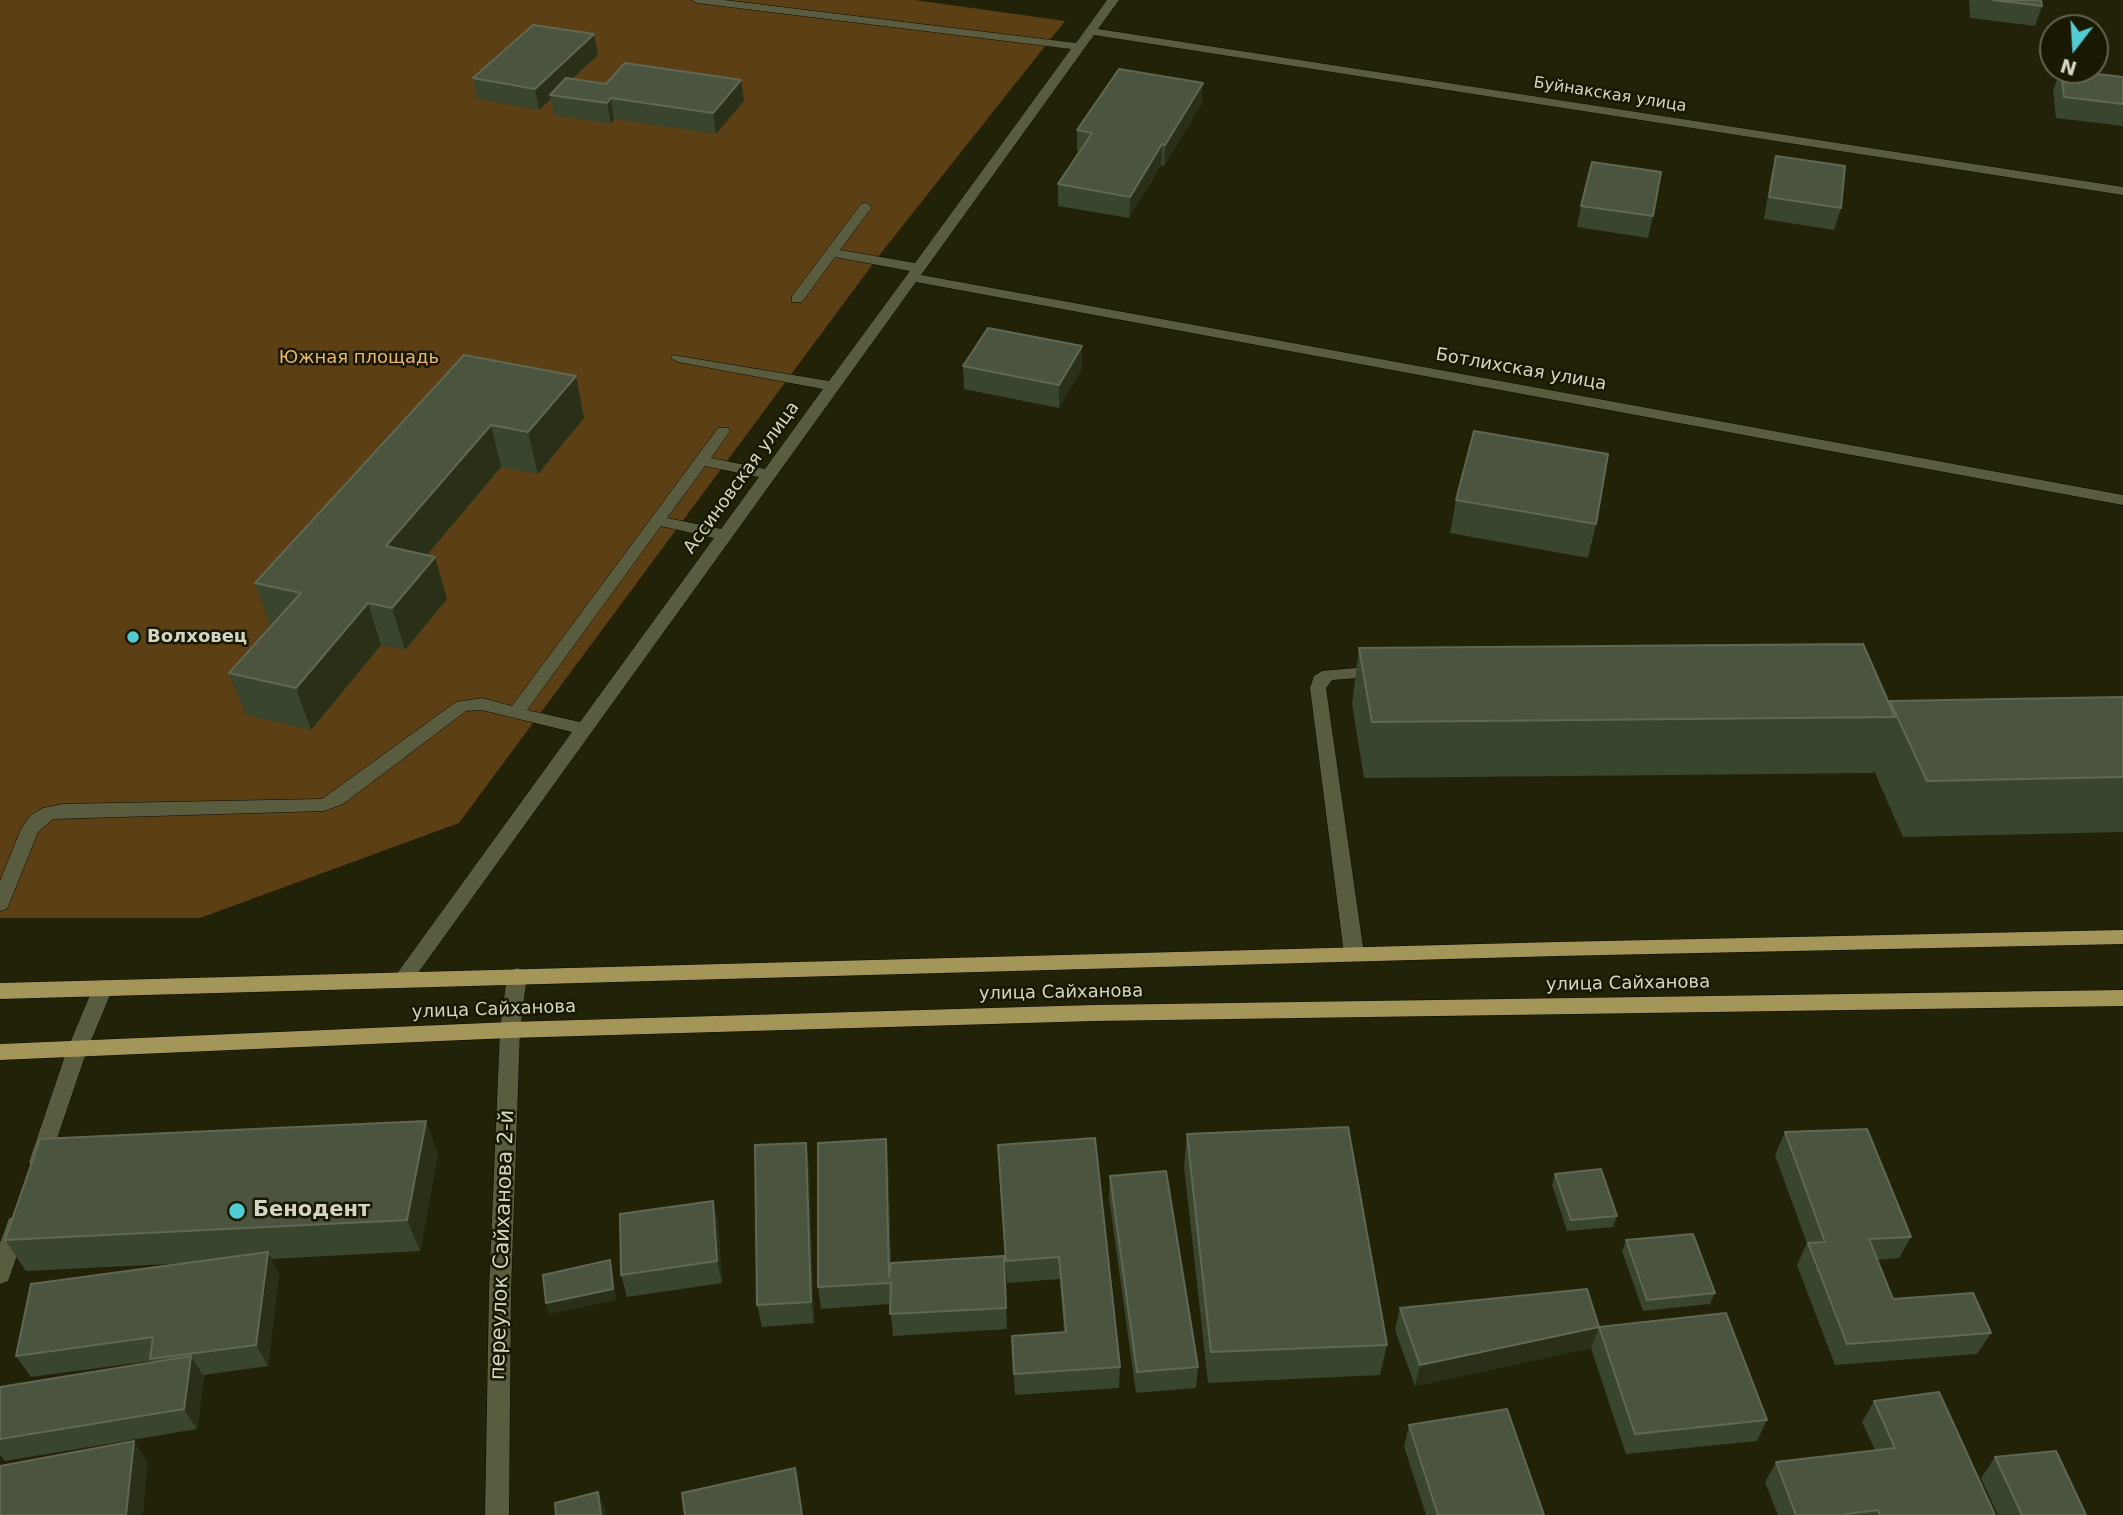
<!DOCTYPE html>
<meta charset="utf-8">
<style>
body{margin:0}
#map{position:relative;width:2123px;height:1515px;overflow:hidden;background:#222208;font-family:"DejaVu Sans",sans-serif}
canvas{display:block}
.north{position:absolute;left:2039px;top:14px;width:70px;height:70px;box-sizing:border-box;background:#191901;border:2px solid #63644f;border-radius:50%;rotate:197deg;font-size:19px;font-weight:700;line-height:28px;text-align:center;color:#d3d4c4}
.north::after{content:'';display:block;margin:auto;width:24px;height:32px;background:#51ccd5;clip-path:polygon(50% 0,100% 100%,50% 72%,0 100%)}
</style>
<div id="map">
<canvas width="2123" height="1515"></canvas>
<div class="north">N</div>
</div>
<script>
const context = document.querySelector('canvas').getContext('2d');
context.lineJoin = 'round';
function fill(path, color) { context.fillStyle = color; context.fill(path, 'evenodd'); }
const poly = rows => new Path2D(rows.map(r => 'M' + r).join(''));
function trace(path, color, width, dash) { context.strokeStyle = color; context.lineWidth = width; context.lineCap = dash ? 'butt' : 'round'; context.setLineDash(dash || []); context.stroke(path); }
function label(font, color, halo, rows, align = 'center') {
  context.font = font + ' "DejaVu Sans",sans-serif'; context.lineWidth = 5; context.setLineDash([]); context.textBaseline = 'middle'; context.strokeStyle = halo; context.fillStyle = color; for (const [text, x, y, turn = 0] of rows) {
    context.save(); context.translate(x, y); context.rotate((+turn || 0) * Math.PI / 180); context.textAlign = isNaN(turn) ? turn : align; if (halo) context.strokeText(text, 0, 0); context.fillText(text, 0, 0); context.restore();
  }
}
fill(poly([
 [0,0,915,0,1065,21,881,253,459,823,200,918,0,918]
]), '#5c3f15');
const minor = poly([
 [691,0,724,0,1076,43,1107,0,1119,0,1098,29,2123,187,2123,195,1094,35,921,275,2123,495,2123,505,916,282,410,984,403,987,396,984,393,979,572,732,482,710,466,711,343,804,324,811,53,819,38,832,9,904,7,909,0,911,0,881,21,829,31,815,43,808,63,804,322,799,456,702,482,698,512,706,718,428,728,428,730,431,711,458,765,469,823,389,678,362,671,358,673,355,829,381,910,271,835,257,802,302,792,302,792,296,861,204,866,203,872,207,840,250,915,263,1071,49,697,3,691,0],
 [705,466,759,477,721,529,667,518,705,466],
 [661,526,714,538,580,722,527,710,661,526],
 [1379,666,1387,672,1385,676,1332,680,1326,688,1364,954,1361,959,1354,961,1347,959,1344,954,1310,688,1314,676,1322,671,1379,666],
 [517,968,524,971,527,976,520,1030,511,1291,509,1515,485,1515,489,1291,500,1030,507,976,510,971,517,968],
 [103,980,110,983,113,988,87,1050,49,1162,46,1168,39,1171,32,1168,29,1162,67,1050,93,988,96,983,103,980],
 [17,1216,25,1218,28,1225,8,1281,0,1284,0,1243,9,1218,17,1216]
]);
const major = poly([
 [2123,930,2123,944,1557,956,0,999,0,983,1557,942,2123,930],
 [2123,990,2123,1006,1094,1021,510,1038,0,1060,0,1044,510,1022,1094,1005,2123,990]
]);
trace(minor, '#0c0b00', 1);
trace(major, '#0c0b00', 1);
fill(minor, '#5a5c3f');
fill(major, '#a49559');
fill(poly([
 [1969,0,2041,0,2042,6,2035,26,1970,18],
 [598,55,571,79,606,84,741,80,744,101,716,134,614,119,611,124,554,115,551,99,539,110,477,99,473,78],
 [2061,70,2123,77,2123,126,2056,118,2053,90],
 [1202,103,1164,166,1161,165,1129,218,1058,206,1058,184,1080,152,1077,151,1077,130],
 [1776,156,1841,208,1834,230,1764,219,1771,177],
 [1581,206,1653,216,1648,238,1577,227],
 [1082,346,1082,368,1059,408,964,389,963,366],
 [464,355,576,376,584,418,538,474,501,467,427,555,447,599,405,650,381,645,311,730,246,715,229,673,271,625,270,625,255,583],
 [1456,500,1596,524,1588,558,1450,533],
 [1359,649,1889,704,1890,701,2123,697,2123,832,1903,837,1874,771,1873,773,1364,778,1352,704],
 [1785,1132,1911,1237,1899,1258,1877,1260,1893,1299,1991,1333,1977,1354,1835,1365,1797,1265,1807,1243,1775,1155],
 [1187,1134,1387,1345,1380,1375,1208,1383,1184,1166],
 [998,1145,1120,1367,1119,1388,1015,1395,1012,1336,1064,1332,1060,1279,1007,1283],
 [438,1153,420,1251,271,1259,279,1274,268,1366,203,1375,204,1377,197,1429,5,1461,0,1455,0,1387,152,1362,151,1361,31,1377,16,1356,189,1263,26,1271,5,1240],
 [888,1162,891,1263,1004,1256,1007,1329,893,1336,890,1304,821,1309,818,1287],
 [809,1165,814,1323,762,1327,757,1305],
 [1555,1174,1617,1216,1613,1227,1567,1231,1552,1185],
 [1110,1176,1198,1367,1196,1388,1136,1393,1109,1198],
 [713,1201,718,1223,722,1283,627,1297,621,1275],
 [1626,1240,1715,1293,1710,1304,1643,1311,1622,1251],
 [1400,1308,1599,1327,1767,1420,1757,1441,1626,1454,1591,1348,1415,1386,1395,1330],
 [1874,1401,1995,1515,1778,1515,1765,1482,1776,1462,1875,1450,1862,1422],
 [1409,1425,1544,1515,1426,1515,1404,1446],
 [1995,1457,2086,1515,1998,1515,1981,1478]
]), '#3a452d');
fill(poly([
 [594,34,598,55,554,95,550,95,551,99,539,110,535,89],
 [741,80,744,101,716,134,713,113],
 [1203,83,1202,103,1164,166,1165,145],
 [611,98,614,119,611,124,607,103],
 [1162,144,1161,165,1129,218,1130,197],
 [1082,346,1082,368,1059,408,1059,385],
 [576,376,584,418,538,474,528,432],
 [491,425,501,467,398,589,386,546],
 [435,557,447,599,405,650,392,608],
 [368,603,381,645,311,730,296,688],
 [426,1121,438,1153,420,1251,407,1220],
 [886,1139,888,1162,891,1291,890,1283],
 [806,1143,809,1165,814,1323,811,1302],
 [713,1201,718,1223,722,1283,717,1261],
 [268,1252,279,1274,268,1366,256,1345],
 [610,1260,613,1271,616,1300,549,1314,546,1303],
 [1599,1327,1591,1348,1415,1386,1420,1365],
 [191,1356,204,1377,197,1429,184,1409],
 [134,1441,148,1462,143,1515,126,1515],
 [598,1492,606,1512,606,1515,601,1515]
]), '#2a3018');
const building = poly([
 [1993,0,2041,0,2042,6,1993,0],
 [533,25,594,34,535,89,473,78,533,25],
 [625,63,741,80,713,113,611,98,607,103,550,95,566,78,606,84,625,63],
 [1119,69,1203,83,1165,145,1162,144,1130,197,1058,184,1092,133,1077,130,1119,69],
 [2061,70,2123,77,2123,104,2064,97,2061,70],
 [1776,156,1845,166,1841,208,1769,197,1776,156],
 [1592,162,1661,172,1653,216,1581,206,1592,162],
 [988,328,1082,346,1059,385,963,366,988,328],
 [464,355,576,376,528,432,491,425,386,546,435,557,392,608,368,603,296,688,229,673,301,593,255,583,464,355],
 [1474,431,1608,454,1596,524,1456,500,1474,431],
 [1863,644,1895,717,1372,722,1359,648,1863,644],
 [2123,697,2123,777,1927,781,1890,701,2123,697],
 [426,1121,407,1220,5,1240,40,1139,426,1121],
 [1348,1127,1387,1345,1211,1352,1187,1134,1348,1127],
 [1867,1129,1911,1237,1869,1239,1893,1299,1973,1293,1991,1333,1847,1344,1808,1243,1825,1242,1785,1132,1867,1129],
 [1095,1138,1120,1367,1014,1374,1012,1336,1066,1332,1059,1257,1006,1261,998,1145,1095,1138],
 [886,1139,889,1277,891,1263,1004,1256,1006,1308,890,1314,891,1283,818,1287,818,1143,886,1139],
 [806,1143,811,1302,757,1305,755,1145,806,1143],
 [1601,1169,1617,1216,1571,1220,1555,1174,1601,1169],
 [1166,1171,1198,1367,1137,1372,1110,1176,1166,1171],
 [713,1201,717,1261,621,1275,620,1214,713,1201],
 [1693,1234,1715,1293,1647,1300,1626,1240,1693,1234],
 [268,1252,256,1345,150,1359,153,1337,16,1356,31,1284,268,1252],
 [610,1260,613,1289,546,1303,543,1275,610,1260],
 [1587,1289,1599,1327,1420,1365,1400,1308,1587,1289],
 [1726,1313,1767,1420,1635,1434,1599,1327,1726,1313],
 [191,1356,184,1409,0,1439,0,1387,191,1356],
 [1939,1392,1995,1515,1880,1515,1878,1510,1846,1514,1846,1515,1796,1515,1776,1462,1895,1448,1874,1401,1939,1392],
 [1507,1409,1544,1515,1438,1515,1409,1425,1507,1409],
 [134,1441,126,1515,0,1515,0,1466,134,1441],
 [2056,1451,2086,1515,2022,1515,1995,1457,2056,1451],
 [795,1468,802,1515,685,1515,682,1493,795,1468],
 [598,1492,601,1515,556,1515,555,1503,598,1492]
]);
fill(building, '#4b543e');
trace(building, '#606853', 2);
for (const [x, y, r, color] of [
 [133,637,7,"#51ccd5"],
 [237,1211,9,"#51ccd5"]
]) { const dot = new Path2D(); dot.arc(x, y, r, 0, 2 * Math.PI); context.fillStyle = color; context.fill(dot); trace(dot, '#191901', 2.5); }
label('16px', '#d3d4c4', '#191901', [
 ["Буйнакская улица",1610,95,9]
]);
label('18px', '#ecb56b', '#191901', [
 ["Южная площадь",359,358]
]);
label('18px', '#d3d4c4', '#191901', [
 ["Ботлихская улица",1521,370,10],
 ["Ассиновская улица",742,478,-54],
 ["улица Сайханова",1628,984,-1],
 ["улица Сайханова",1061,993,-1],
 ["улица Сайханова",494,1010,-2]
]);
label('bold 18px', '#d3d4c4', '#191901', [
 ["Волховец",147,637]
], 'left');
label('bold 21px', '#d3d4c4', '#191901', [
 ["Бенодент",253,1211]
], 'left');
label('21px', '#d3d4c4', '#191901', [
 ["переулок Сайханова 2-й",503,1245,-88]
]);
</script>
